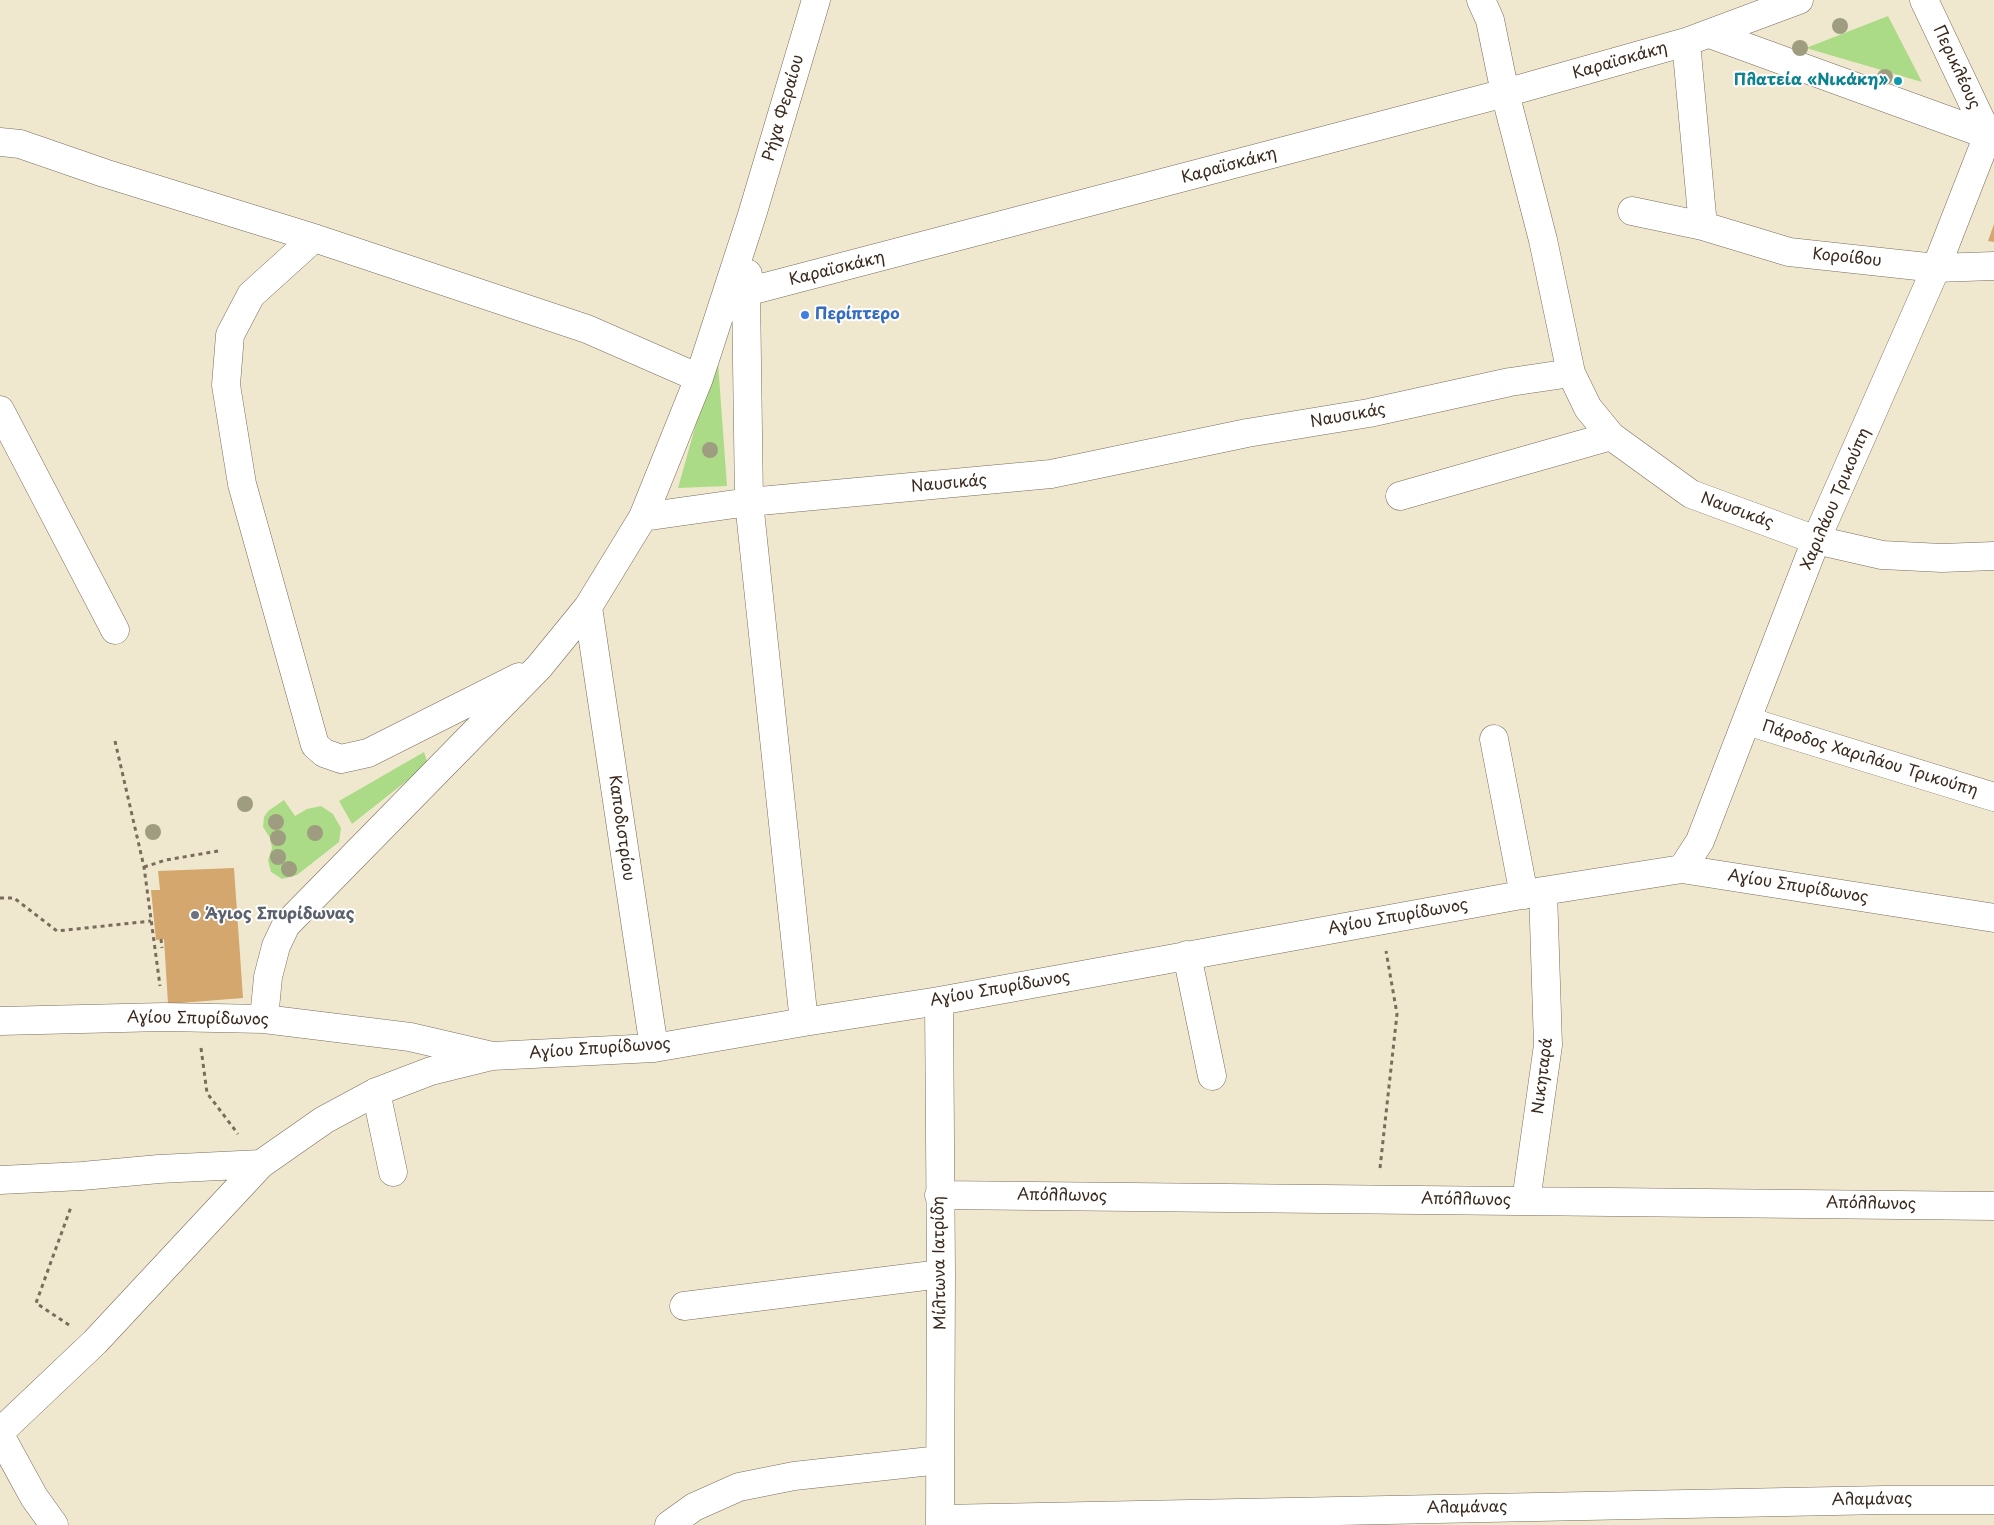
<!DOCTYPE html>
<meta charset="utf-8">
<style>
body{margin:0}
canvas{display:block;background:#f0e8ce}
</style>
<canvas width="1994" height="1525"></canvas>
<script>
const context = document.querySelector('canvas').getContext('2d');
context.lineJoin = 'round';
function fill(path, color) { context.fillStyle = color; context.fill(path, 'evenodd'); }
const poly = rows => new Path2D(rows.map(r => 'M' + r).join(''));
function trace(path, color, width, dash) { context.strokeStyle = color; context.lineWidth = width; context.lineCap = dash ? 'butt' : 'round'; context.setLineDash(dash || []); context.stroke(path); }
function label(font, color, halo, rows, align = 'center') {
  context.font = font + ' "Playpen Sans",sans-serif'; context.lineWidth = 4; context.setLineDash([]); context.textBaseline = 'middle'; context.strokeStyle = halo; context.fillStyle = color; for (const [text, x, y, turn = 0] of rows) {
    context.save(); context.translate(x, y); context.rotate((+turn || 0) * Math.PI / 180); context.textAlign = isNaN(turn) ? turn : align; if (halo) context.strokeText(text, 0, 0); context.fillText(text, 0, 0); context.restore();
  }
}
fill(poly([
 [1888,16,1922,82,1806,48],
 [717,349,727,486,678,488],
 [424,752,428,764,352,824,339,801],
 [284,800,295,816,307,809,321,806,333,814,341,828,339,842,297,875,282,879,271,872,268,860,272,848,270,838,263,827,264,817,268,811]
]), '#acdb88');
fill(poly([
 [1994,224,1994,242,1988,241],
 [234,868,243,998,168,1004,164,939,156,940,151,890,160,890,158,871]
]), '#d4a76e');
const minor = poly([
 [1481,0,1490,20,1505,93,1543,240,1571,373,1588,408,1611,436,1691,494,1816,540,1882,555,1942,558,1994,556],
 [1924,0,1988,135],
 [1710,34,1988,135],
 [1686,42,1703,226],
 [0,142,20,144,104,173,314,238,587,329,699,378],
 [1632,211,1703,226,1789,252,1936,268,1994,266],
 [314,238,251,295,230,335,226,385,242,484,315,745,324,753,341,759,368,753,519,677],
 [748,274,746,292,749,502,804,1022],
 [746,292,1505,93,1686,42,1799,0],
 [0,410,115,630],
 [1400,496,1611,436],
 [643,517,749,502,1051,474,1247,433,1369,413,1510,382,1571,373],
 [588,607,654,1048],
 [1747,721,1994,797],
 [1494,739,1524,895],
 [1682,869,1700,841,1816,540,1936,268,1988,135,1994,130],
 [1187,955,1212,1076],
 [939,1001,941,1274,940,1525],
 [264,1019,268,977,276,946,286,925,539,667,588,607,643,517,699,378,752,215,816,0],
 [0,1021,164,1017,264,1019,410,1037,492,1056,654,1048,804,1022,939,1001,1543,891,1682,869,1994,918],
 [376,1092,393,1172],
 [0,1180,82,1176,159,1169,261,1164],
 [939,1195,1994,1206],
 [1526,1201,1548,1045,1543,891],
 [684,1306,941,1274],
 [0,1432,95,1342,261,1164,324,1120,376,1092,431,1071,488,1057],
 [0,1435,34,1497,54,1525],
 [940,1519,1885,1500,1994,1500],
 [669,1525,694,1507,739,1487,794,1476,940,1460]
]);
trace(minor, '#7a6c5c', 29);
trace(poly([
 [115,741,144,867,160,986],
 [144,867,166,860,218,851],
 [0,898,14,898,57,931,151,921],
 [161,939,162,948],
 [201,1048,207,1093,238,1134],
 [1380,1168,1397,1014,1386,951],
 [69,1325,36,1303,71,1207]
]), '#7a6c5c', 3, [4, 4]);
trace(minor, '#fff', 28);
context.fillStyle = '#9f9d7f';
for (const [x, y] of [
 [1840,26],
 [1800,48],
 [1885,77],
 [710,450],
 [245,804],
 [276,822],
 [153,832],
 [315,833],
 [278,838],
 [278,857],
 [289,869]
]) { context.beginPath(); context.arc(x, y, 8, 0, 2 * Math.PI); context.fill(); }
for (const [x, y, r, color] of [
 [1898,81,5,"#0f9aa8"],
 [805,315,5,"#3f7fe0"],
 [195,915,5,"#6b7280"]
]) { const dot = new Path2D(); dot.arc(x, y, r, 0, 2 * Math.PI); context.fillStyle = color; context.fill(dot); trace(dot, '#fff', 2); }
label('16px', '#3b2a1e', '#fff', [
 ["Καραϊσκάκη",1620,61,-16],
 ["Περικλέους",1956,67,65],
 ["Ρήγα Φεραίου",784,108,-74],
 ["Καραϊσκάκη",1229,166,-15],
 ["Κοροίβου",1847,258,6],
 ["Καραϊσκάκη",837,269,-14],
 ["Ναυσικάς",1348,416,-10],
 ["Ναυσικάς",949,484,-5],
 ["Χαριλάου Τρικούπη",1836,499,-67],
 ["Ναυσικάς",1737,511,20],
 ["Πάροδος Χαριλάου Τρικούπη",1870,759,17],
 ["Καποδιστρίου",621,828,82],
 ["Αγίου Σπυρίδωνος",1798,887,9],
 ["Αγίου Σπυρίδωνος",1398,917,-10],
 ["Αγίου Σπυρίδωνος",1000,989,-10],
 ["Αγίου Σπυρίδωνος",198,1019,1],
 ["Αγίου Σπυρίδωνος",600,1049,-4],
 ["Νικηταρά",1543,1076,-83],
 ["Απόλλωνος",1062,1196,1],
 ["Απόλλωνος",1466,1200,1],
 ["Απόλλωνος",1871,1204,1],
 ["Μίλτωνα Ιατρίδη",940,1263,-91],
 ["Αλαμάνας",1872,1500,-1],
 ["Αλαμάνας",1467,1508,-1]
]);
label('bold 16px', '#0d838f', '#fff', [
 ["Πλατεία «Νικάκη»",1888,81]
], 'right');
label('bold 16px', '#366cbe', '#fff', [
 ["Περίπτερο",815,315]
], 'left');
label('bold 16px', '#5b616d', '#fff', [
 ["Άγιος Σπυρίδωνας",205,915]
], 'left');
</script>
